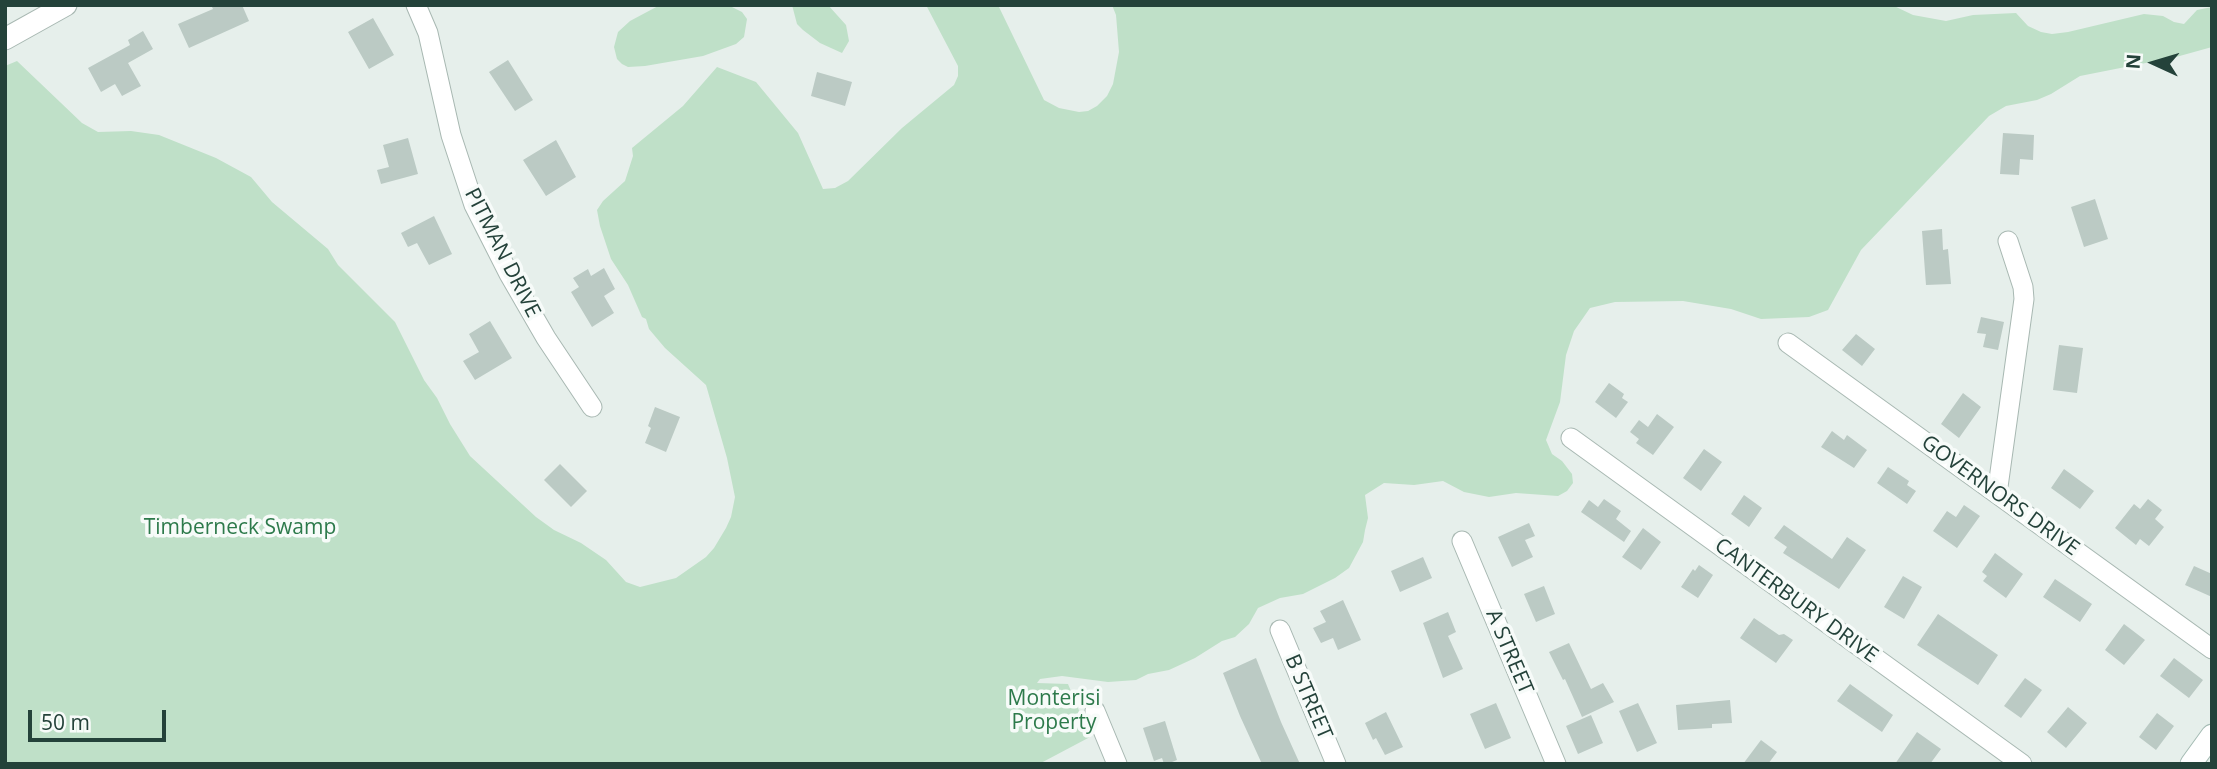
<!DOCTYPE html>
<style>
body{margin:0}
#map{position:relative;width:2217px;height:769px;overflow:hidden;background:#e6efeb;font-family:"Open Sans",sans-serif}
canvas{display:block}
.frame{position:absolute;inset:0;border:7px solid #24423a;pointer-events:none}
.north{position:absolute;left:2119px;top:28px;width:70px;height:70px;-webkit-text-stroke:5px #f7fbf9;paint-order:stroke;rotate:274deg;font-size:19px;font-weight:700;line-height:28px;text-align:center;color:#24423a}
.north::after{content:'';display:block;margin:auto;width:24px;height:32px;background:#24423a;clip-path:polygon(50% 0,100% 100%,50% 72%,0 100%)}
.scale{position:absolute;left:28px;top:710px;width:138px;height:32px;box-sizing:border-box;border:4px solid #24423a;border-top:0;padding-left:9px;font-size:21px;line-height:24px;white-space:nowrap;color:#24423a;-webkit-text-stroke:5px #f7fbf9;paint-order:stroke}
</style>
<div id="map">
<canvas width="2217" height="769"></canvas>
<div class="frame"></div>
<div class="north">N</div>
<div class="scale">50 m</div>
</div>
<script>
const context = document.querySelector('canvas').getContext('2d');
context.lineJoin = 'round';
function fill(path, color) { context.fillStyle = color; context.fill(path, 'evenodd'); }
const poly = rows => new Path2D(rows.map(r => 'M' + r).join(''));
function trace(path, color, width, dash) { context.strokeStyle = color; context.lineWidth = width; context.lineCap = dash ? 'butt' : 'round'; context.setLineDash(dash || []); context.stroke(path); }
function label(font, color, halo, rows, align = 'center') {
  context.font = font + ' "Open Sans",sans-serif'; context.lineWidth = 7; context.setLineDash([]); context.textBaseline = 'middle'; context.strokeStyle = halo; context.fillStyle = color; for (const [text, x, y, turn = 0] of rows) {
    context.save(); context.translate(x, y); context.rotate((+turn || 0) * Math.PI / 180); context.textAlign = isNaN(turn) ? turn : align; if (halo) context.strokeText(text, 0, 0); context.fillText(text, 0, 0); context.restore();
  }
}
fill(poly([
 [660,5,732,7,742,12,747,19,744,37,736,44,703,56,645,66,628,67,622,64,617,59,614,47,618,32,630,21],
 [792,5,828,5,846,25,849,41,842,53,820,43,803,30,797,24],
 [926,5,998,5,1044,100,1059,108,1079,112,1088,111,1097,106,1107,96,1113,84,1119,52,1116,15,1112,5,1892,5,1913,15,1946,21,1973,15,2016,13,2028,26,2041,32,2052,34,2068,32,2144,14,2163,16,2174,22,2184,24,2197,10,2212,7,2212,47,2176,57,2080,76,2051,94,2037,100,2006,106,1989,116,1861,250,1828,310,1809,317,1761,319,1731,309,1683,301,1615,302,1590,308,1574,331,1566,355,1560,402,1546,440,1552,454,1562,461,1572,474,1573,483,1567,491,1558,496,1516,493,1489,497,1464,492,1443,481,1414,485,1384,483,1365,495,1368,518,1365,530,1363,542,1349,568,1335,578,1303,594,1280,598,1258,608,1249,624,1235,637,1222,641,1195,658,1169,670,1148,674,1136,680,1108,682,1062,676,1040,679,1037,683,1068,684,1090,737,1039,764,5,764,5,66,17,61,82,123,98,132,131,131,159,135,216,158,251,177,272,202,328,249,338,265,395,322,424,380,437,398,450,424,470,456,536,517,554,530,581,543,606,560,626,582,640,587,676,578,706,557,714,548,726,528,731,517,735,497,727,458,706,385,665,348,649,329,646,319,642,317,628,285,611,259,600,226,597,210,603,201,625,181,633,156,632,148,683,106,717,67,756,82,798,133,823,189,835,188,848,181,902,128,954,85,958,76,958,66]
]), '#bfe0c8');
fill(poly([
 [211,5,242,5,249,21,189,48,178,24,213,9],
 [373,18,394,55,369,69,348,32],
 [143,31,153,49,128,63,141,86,122,96,115,84,101,92,88,68,130,45,128,40],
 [508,60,533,100,515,111,489,72],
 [817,72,852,82,845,106,811,96],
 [2003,133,2034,135,2033,160,2020,159,2019,175,2000,174],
 [408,138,418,174,381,184,377,170,389,167,383,145],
 [556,140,576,177,546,196,523,160],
 [2095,199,2108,239,2084,247,2071,207],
 [434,216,452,254,429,265,417,243,408,247,401,233],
 [1942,229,1943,250,1948,249,1951,284,1926,285,1922,231],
 [604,268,615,289,604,296,614,313,592,327,571,292,579,287,573,278,588,269,591,276],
 [1981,317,2004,322,1998,350,1983,347,1986,334,1977,333],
 [490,321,512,358,475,380,463,361,479,352,469,334],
 [1856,334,1875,349,1862,366,1842,350],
 [2059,345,2083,348,2077,393,2053,390],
 [1609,383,1624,394,1622,398,1628,402,1616,418,1595,402],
 [1963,393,1981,407,1959,438,1941,424],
 [655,407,680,417,666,452,645,443,651,428,648,426],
 [1657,414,1674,427,1653,455,1636,443,1639,439,1630,432,1639,420,1648,427],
 [1832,431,1844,440,1847,435,1867,450,1854,468,1821,447],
 [1704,449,1722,462,1701,491,1683,478],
 [560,464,587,491,571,507,544,480],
 [1888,467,1909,481,1907,485,1916,491,1907,504,1877,483],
 [2064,469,2094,491,2080,509,2051,488],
 [1744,495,1762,508,1749,527,1731,514],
 [1604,499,1621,511,1616,519,1631,531,1624,542,1581,512,1589,500,1598,507],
 [2148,499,2162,510,2155,519,2164,527,2149,546,2140,539,2136,545,2115,528,2134,504,2140,509],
 [1964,505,1980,516,1957,548,1933,531,1947,511,1956,517],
 [1529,523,1535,536,1525,540,1533,557,1512,567,1498,537],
 [1784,525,1832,559,1847,537,1866,550,1839,589,1783,553,1787,547,1774,538],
 [1643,528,1661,542,1641,570,1622,557],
 [1995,553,2023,574,2006,598,1983,581,1987,576,1982,572],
 [1423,557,1432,578,1400,592,1391,571],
 [1699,565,1713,575,1698,598,1681,587,1693,569,1695,571],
 [2194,566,2212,574,2212,597,2185,585],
 [1903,576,1922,587,1904,619,1884,607],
 [2055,579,2092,604,2080,622,2043,597],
 [1544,586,1555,614,1536,622,1524,594],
 [1343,600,1361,640,1338,650,1333,638,1321,643,1313,628,1326,622,1320,611],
 [1448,612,1456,632,1448,636,1463,669,1443,678,1423,623],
 [1938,614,1998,655,1978,685,1917,645],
 [1754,618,1779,635,1784,634,1793,640,1776,663,1740,638],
 [2124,624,2145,640,2124,665,2105,650],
 [1569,643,1591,689,1603,683,1614,702,1582,717,1565,679,1563,680,1549,652],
 [1256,658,1281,722,1300,764,1262,764,1240,716,1223,673],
 [2174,658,2203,680,2189,698,2160,676],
 [2025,678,2042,690,2021,718,2004,706],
 [1850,684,1893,715,1882,732,1837,701],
 [1730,700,1732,723,1712,724,1712,728,1678,730,1676,705],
 [1496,703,1511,738,1485,749,1470,714],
 [1638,703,1657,743,1637,752,1619,711],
 [2068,707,2087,723,2066,748,2047,732],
 [1386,712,1403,747,1385,755,1376,738,1373,740,1365,723],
 [2157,713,2174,726,2156,750,2139,737],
 [1591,715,1603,743,1578,754,1566,726],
 [1165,721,1177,760,1167,764,1164,764,1162,758,1154,761,1143,728],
 [1917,732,1941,749,1930,764,1895,764],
 [1761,740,1777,752,1768,764,1743,764]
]), '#bbcac4');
const minor = poly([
 [416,5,428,33,451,135,474,205,509,274,546,338,592,407],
 [1788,343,2212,649],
 [1571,438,2022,764],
 [1997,494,2024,299,2023,287,2008,241],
 [1462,541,1556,764],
 [1280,630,1336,764],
 [1095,711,1117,764]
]);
const tertiary = poly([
 [5,39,66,5]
]);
const secondary = poly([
 [2191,764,2212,735]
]);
trace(minor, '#a8b8b2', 21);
trace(tertiary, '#a8b8b2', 23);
trace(secondary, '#a4bbb3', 23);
trace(minor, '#fff', 19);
trace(tertiary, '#fff', 21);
trace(secondary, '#fff', 21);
label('21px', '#24423a', '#f7fbf9', [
 ["PITMAN DRIVE",502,253,63],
 ["GOVERNORS DRIVE",2000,496,36],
 ["CANTERBURY DRIVE",1796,601,36],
 ["A STREET",1509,652,67],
 ["B STREET",1308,697,67]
]);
label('21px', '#2d7a4b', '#f7fbf9', [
 ["Timberneck Swamp",240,528],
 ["Monterisi",1054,699],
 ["Property",1054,723]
]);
</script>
